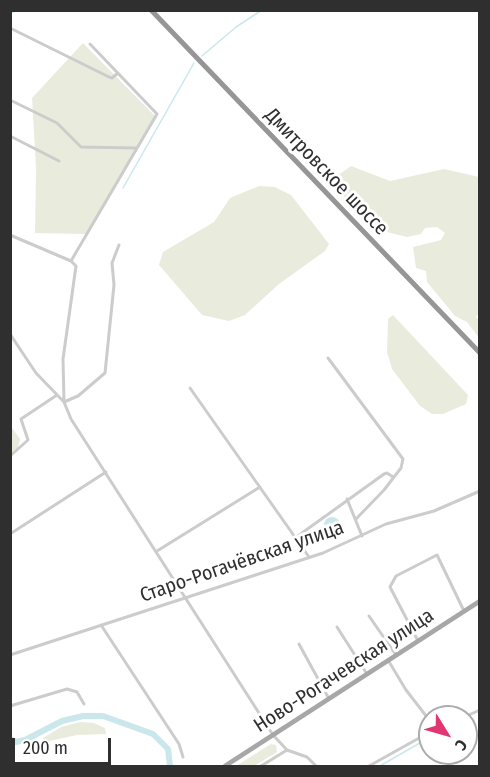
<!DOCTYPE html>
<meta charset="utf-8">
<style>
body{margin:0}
#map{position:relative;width:490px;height:777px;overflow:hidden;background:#fff;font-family:"Fira Sans Condensed",sans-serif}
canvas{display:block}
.frame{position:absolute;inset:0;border:12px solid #2f2f2f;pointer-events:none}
.north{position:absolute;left:418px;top:705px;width:60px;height:60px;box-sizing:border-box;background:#fff;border:2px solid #acacac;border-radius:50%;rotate:127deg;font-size:16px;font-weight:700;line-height:24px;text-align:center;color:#2f2f2f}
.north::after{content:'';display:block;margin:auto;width:21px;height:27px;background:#e13671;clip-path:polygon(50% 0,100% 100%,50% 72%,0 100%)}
.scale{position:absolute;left:12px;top:738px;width:99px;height:27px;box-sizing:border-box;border:3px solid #2f2f2f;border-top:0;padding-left:8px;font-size:18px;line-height:21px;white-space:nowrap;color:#2f2f2f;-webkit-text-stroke:4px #fff;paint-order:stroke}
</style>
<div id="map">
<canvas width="490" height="777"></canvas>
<div class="frame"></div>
<div class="north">С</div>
<div class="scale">200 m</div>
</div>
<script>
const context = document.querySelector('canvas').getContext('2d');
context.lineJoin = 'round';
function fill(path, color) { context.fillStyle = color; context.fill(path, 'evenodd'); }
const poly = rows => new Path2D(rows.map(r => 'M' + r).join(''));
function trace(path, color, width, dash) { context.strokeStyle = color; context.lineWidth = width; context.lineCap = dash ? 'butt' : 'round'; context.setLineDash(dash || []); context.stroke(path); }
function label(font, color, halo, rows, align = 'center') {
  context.font = font + ' "Fira Sans Condensed",sans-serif'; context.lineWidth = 6; context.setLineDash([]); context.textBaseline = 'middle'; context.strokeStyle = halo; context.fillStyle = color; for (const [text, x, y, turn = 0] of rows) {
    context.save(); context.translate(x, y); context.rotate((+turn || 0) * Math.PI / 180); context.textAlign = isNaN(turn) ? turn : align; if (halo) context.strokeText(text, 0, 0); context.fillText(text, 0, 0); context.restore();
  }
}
fill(poly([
 [83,43,155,116,86,234,35,233,36,168,32,98],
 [351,166,390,181,444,169,479,177,480,312,476,317,479,320,479,338,467,322,455,316,427,282,426,271,416,268,413,247,441,240,445,233,437,227,425,228,421,234,407,237,379,230,345,200,342,189,325,170,340,174],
 [259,186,275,187,291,195,329,244,325,251,279,284,245,315,229,321,202,315,159,265,163,252,214,222,230,198],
 [393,315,468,395,466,404,443,414,432,414,420,406,392,369,387,352,388,319],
 [10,425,20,439,18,447,11,453],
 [80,722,94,723,105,728,106,734,77,735,44,742,43,738,61,727],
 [271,744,276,745,277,752,254,766,236,766]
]), '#e9ecdd');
fill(poly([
 '324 525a8 8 0 1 1 16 0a8 8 0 1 1-16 0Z'
]), '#cae7eb');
trace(poly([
 [10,13,19,10],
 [202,56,236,27,262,10],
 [123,188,194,63],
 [380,766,430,737]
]), '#cae7eb', 1.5);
trace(poly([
 [10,739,16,742,25,740,62,721,83,716,103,716,153,734,168,749,170,766]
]), '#cae7eb', 6);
trace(poly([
 [10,28,109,77,112,78,118,73],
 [10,100,57,123,81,147,136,148],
 [10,136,59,161],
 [10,235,71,261,76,266,63,359,64,402,78,396,105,373,114,285,112,263,119,245],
 [71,261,157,114,90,44],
 [10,334,36,373,64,402,71,419,273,735,287,750,307,757,316,766],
 [328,358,403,459,401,468,384,490,356,519],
 [190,388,309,557],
 [10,456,28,440,21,419,57,395],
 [347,499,362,536],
 [10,534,106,472],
 [295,538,384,474,387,473,393,477],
 [157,551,260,487],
 [369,616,396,655],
 [101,625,179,744,183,757],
 [337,627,367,674],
 [418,641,390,587,396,576,437,555,464,611],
 [299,644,329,699],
 [10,655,323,553,386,524,434,511,480,491],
 [388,660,406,690,430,721],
 [10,706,67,689,77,692,84,704],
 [464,717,480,710],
 [261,766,287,750],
 [369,766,430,732]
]), '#ccc', 3);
trace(poly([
 [225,766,480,601]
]), '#a7a7a7', 4.5);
trace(poly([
 [151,10,480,353]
]), '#969696', 5);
label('20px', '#2f2f2f', '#fff', [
 ["Дмитровское шоссе",326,172,46],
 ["Старо-Рогачёвская улица",242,562,-19],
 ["Ново-Рогачевская улица",344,671,-33]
]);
</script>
